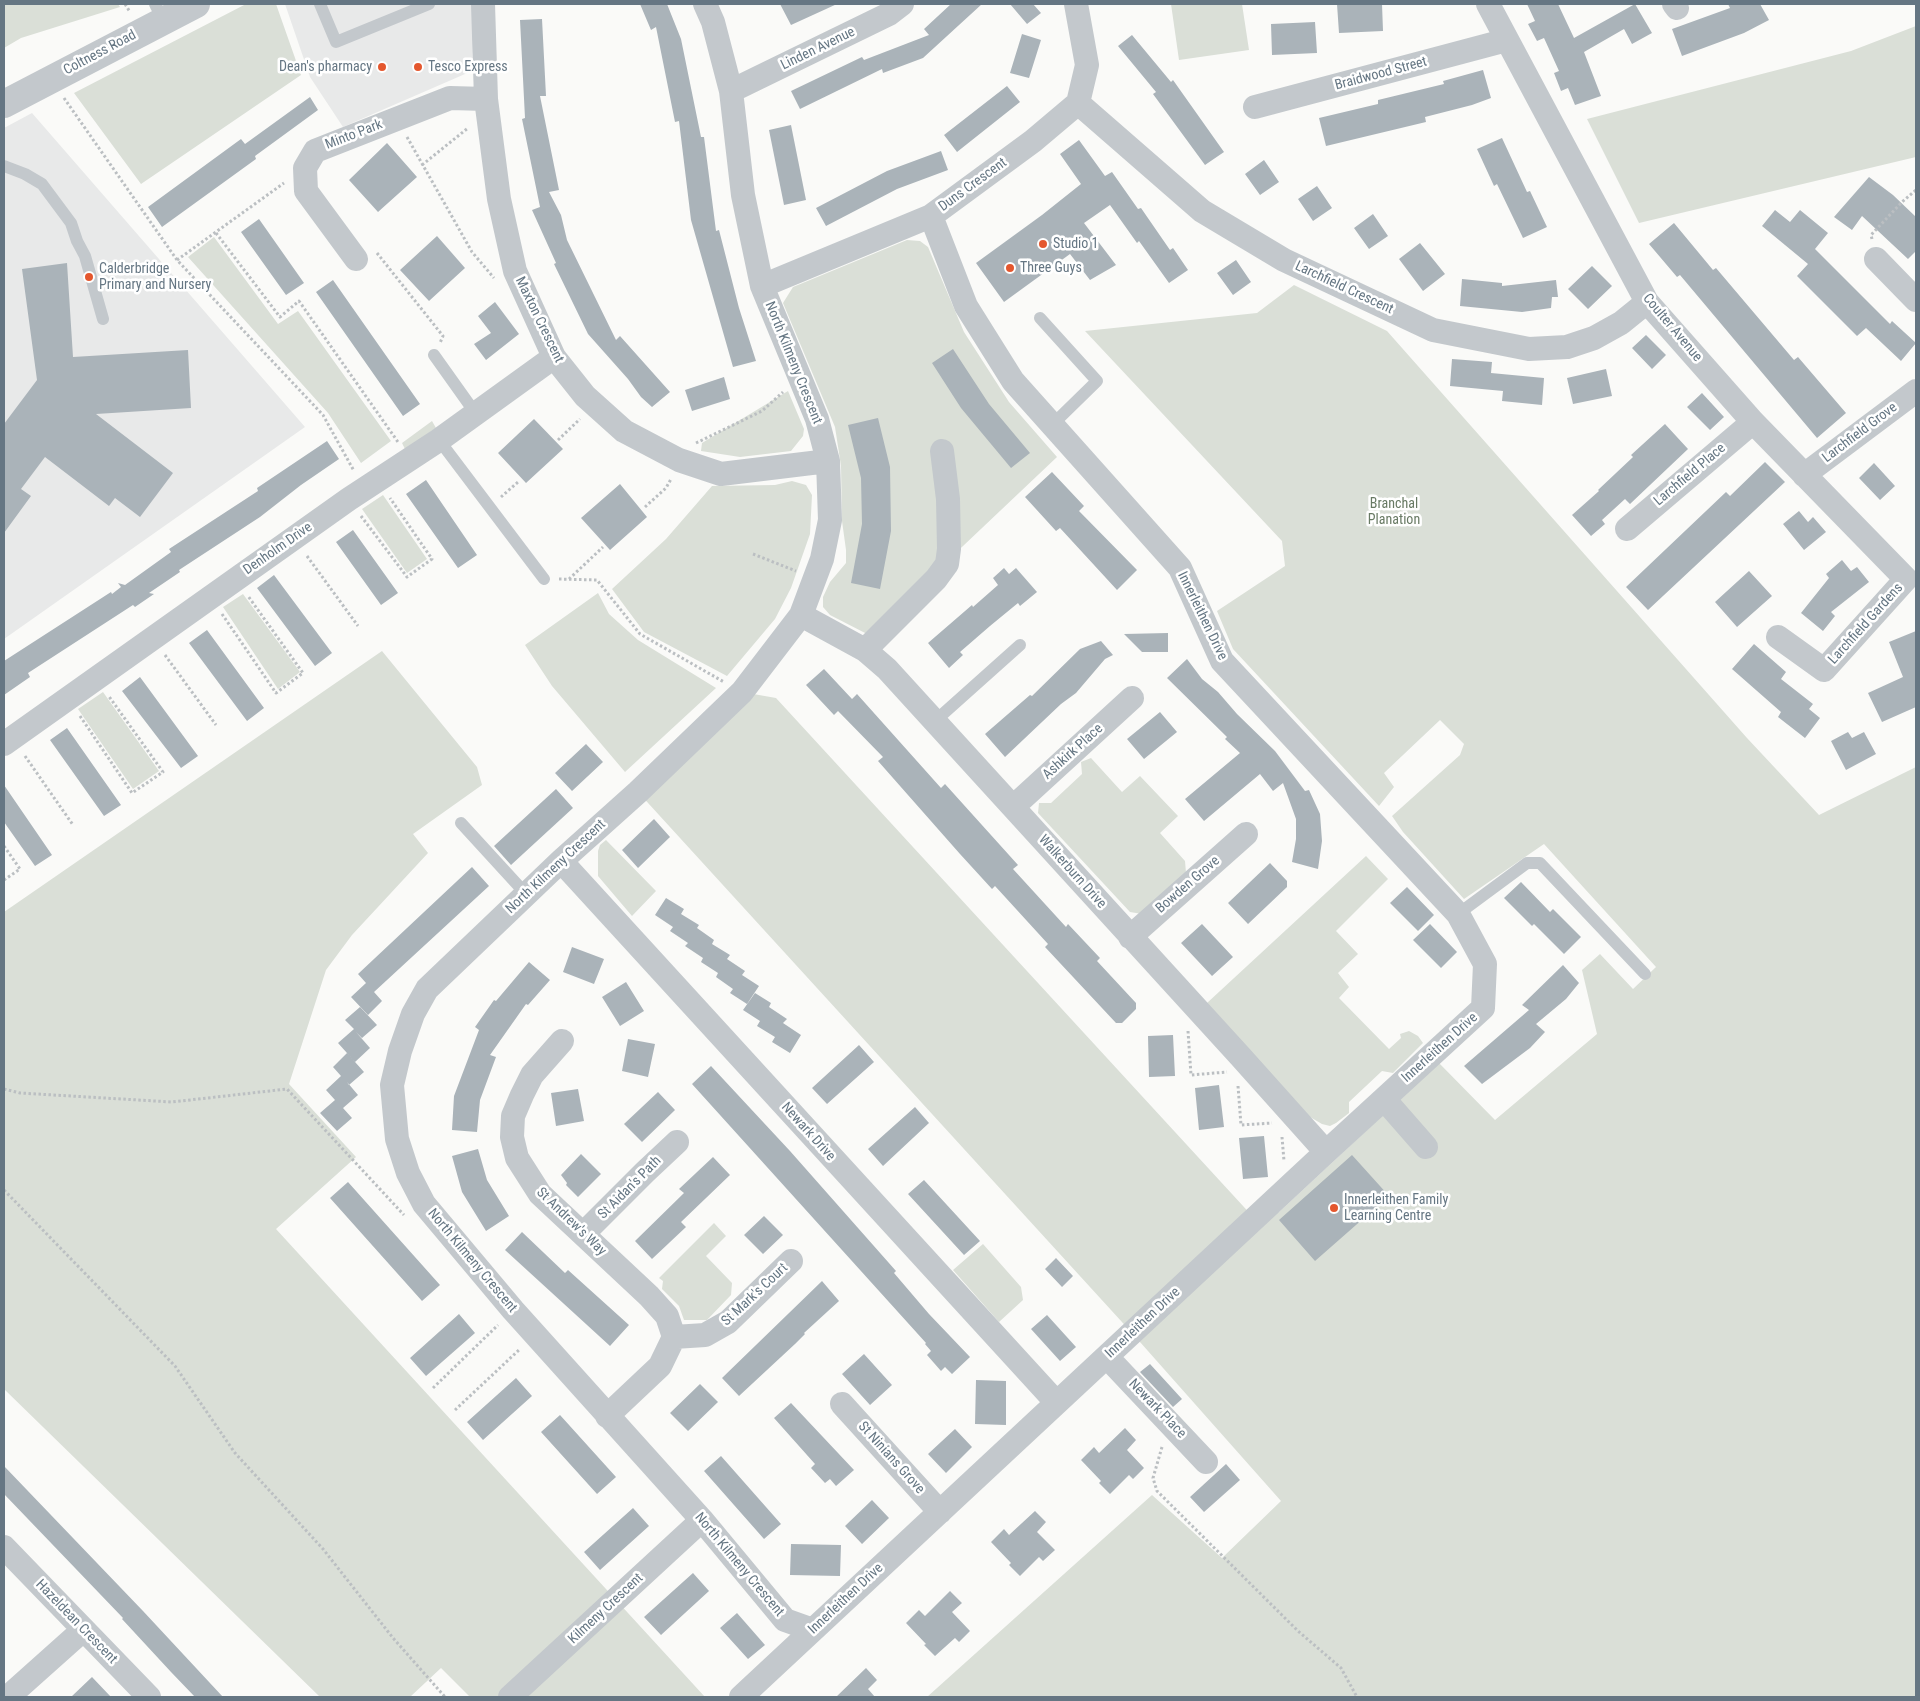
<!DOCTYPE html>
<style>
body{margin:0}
#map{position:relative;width:1920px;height:1701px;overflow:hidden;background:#fafaf8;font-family:"Roboto Condensed",sans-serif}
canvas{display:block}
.frame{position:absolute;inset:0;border:5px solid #657683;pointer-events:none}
</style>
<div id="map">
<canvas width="1920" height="1701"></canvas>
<div class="frame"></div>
</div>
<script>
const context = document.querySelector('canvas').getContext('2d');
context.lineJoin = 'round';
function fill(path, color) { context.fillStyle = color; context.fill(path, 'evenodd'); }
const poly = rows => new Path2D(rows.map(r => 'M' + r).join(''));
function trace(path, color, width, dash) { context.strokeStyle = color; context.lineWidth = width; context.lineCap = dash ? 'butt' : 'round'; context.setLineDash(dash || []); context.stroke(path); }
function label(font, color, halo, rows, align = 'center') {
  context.font = font + ' "Roboto Condensed",sans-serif'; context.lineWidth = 5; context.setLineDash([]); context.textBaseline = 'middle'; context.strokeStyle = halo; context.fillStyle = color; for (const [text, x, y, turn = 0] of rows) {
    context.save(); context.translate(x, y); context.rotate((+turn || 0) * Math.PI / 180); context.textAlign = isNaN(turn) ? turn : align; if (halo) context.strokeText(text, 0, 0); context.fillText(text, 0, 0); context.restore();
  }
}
fill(poly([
 [285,4,474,4,472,71,343,127,310,77],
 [32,113,305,427,4,639,4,128]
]), '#e8e9e9');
fill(poly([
 [4,4,118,4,120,7,21,38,4,48],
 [246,4,276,4,301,75,141,184,74,93],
 [1171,4,1242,4,1249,50,1179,60],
 [1916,26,1916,157,1639,223,1587,119,1851,51],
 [214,237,278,324,298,311,391,441,361,463,328,413,188,257],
 [907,240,920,241,928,247,964,332,1009,402,1057,457,869,635,830,615,823,607,823,597,830,582,846,563,846,550,842,521,841,466,835,427,783,303,793,287],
 [1294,285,1387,331,1747,738,1819,815,1916,767,1916,1697,927,1697,1152,1495,1222,1558,1281,1501,1132,1333,638,792,742,692,776,698,1255,1219,1279,1212,1439,1063,1495,1120,1597,1034,1582,970,1600,954,1633,989,1656,967,1544,844,1464,899,1403,832,1392,816,1460,755,1464,744,1440,720,1384,773,1394,787,1379,806,1233,649,1217,611,1285,566,1282,541,1085,331,1257,313],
 [788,391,804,429,803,436,791,451,740,457,701,451,702,443],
 [432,421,436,428,405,449,402,443],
 [792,481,806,485,812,495,810,534,791,588,775,619,727,676,644,632,612,589,666,539,712,486,775,485],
 [383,495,427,559,407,573,362,509],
 [598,593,609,614,638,640,716,688,625,772,552,686,525,645],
 [243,594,300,672,278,689,223,607],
 [382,651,477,767,482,785,413,834,428,853,352,935,326,970,289,1084,356,1157,276,1229,705,1697,470,1697,441,1668,410,1697,320,1697,4,1389,4,912],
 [103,692,159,771,133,789,78,709],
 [1091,758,1122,792,1140,776,1178,816,1160,833,1185,861,1186,873,1142,914,1130,912,1038,813,1039,803,1051,803,1082,774,1081,762],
 [606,840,656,891,632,916,598,876,598,851,600,845],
 [1366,856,1388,879,1336,931,1358,954,1338,973,1349,987,1339,998,1389,1049,1401,1038,1400,1034,1409,1031,1418,1036,1423,1043,1393,1073,1382,1071,1349,1102,1349,1113,1336,1123,1330,1126,1322,1124,1310,1117,1207,1003],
 [714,1223,726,1236,706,1256,732,1283,731,1295,707,1320,684,1320,679,1306,662,1289,663,1281,659,1278],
 [983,1244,1021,1287,1023,1300,999,1322,953,1270]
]), '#dadfd7');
fill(poly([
 [640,4,667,4,681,39,701,137,704,137,716,231,719,230,739,308,756,361,733,367,691,220,679,121,675,122,656,27,651,30],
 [780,4,837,4,791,25],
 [951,4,982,4,923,58,883,73,882,69,800,109,791,91,862,57,864,60,929,35,924,29],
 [1010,4,1033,4,1041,13,1027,24],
 [1337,4,1382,4,1383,31,1339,33],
 [1527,4,1558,4,1574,38,1635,4,1652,33,1632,44,1624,29,1584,52,1601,96,1575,105,1568,88,1561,91,1554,73,1559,71,1544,38,1537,41,1528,24,1535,21],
 [1728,4,1760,4,1769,20,1744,33,1682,56,1672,29,1730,8],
 [542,19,546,96,540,96,559,190,549,192,561,215,567,240,616,340,620,336,670,392,652,407,641,397,628,379,588,334,554,264,556,263,532,210,540,207,522,119,525,118,520,20],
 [1315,22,1317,53,1272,55,1271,24],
 [1022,34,1041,40,1029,78,1010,73],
 [1132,35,1171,82,1173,80,1224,152,1205,165,1153,94,1156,92,1118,46],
 [1483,70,1491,98,1472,105,1425,117,1426,122,1326,146,1319,118,1378,104,1378,100,1444,84,1443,81],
 [1007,86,1020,102,957,152,944,135],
 [310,97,318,110,255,156,256,159,162,227,148,207,241,139,245,144],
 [791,125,806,200,784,205,769,130],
 [1502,138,1527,192,1530,191,1547,227,1523,238,1497,184,1494,186,1477,149],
 [1079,140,1105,176,1112,172,1138,209,1141,208,1170,250,1173,248,1188,270,1169,283,1139,241,1137,243,1110,205,1084,223,1116,265,1090,280,1070,254,1004,302,976,263,1042,215,1081,184,1060,154],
 [387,143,417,177,378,212,349,180],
 [941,151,948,170,897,189,826,226,816,208,887,171],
 [1264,160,1279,182,1260,195,1245,174],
 [1869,177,1893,195,1916,217,1916,251,1908,259,1862,216,1852,230,1834,217],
 [1317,186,1332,208,1313,221,1298,199],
 [1775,210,1790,222,1800,210,1828,233,1815,249,1890,324,1892,321,1916,343,1901,361,1866,328,1857,336,1797,276,1808,264,1762,226],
 [1373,214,1388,236,1369,249,1354,228],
 [259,219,304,283,286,295,241,232],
 [1674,223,1713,270,1716,268,1794,360,1798,357,1846,413,1817,438,1680,275,1677,277,1649,244],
 [437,236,465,268,429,301,400,270],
 [1420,243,1445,274,1423,291,1399,259],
 [1236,260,1251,282,1233,295,1217,273],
 [67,263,73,357,188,350,191,408,96,414,173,473,140,517,115,498,109,506,45,457,21,489,31,496,4,533,4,424,37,380,22,269],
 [1592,266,1612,286,1588,309,1568,289],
 [1462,279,1502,283,1502,286,1556,280,1558,297,1552,297,1551,308,1522,312,1460,306],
 [333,280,420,404,403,416,316,292],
 [495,302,519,334,486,360,474,344,491,333,478,316],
 [1646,335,1666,355,1652,369,1632,348],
 [953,349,989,404,1030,453,1011,468,961,408,932,363],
 [1452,359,1492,362,1491,373,1544,378,1542,405,1502,401,1503,391,1450,386],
 [1606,369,1612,396,1573,404,1567,378],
 [724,377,730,399,692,411,685,390],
 [1702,393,1724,417,1710,430,1687,407],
 [878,418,890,467,891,531,880,589,851,583,862,524,861,478,848,425],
 [534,419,563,449,526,483,498,453],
 [1665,424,1688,449,1630,504,1625,499,1602,520,1605,524,1591,536,1572,515,1599,491,1598,490,1633,457,1631,455],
 [327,441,339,459,301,485,260,517,179,570,180,572,149,593,154,594,135,607,133,605,28,673,30,677,4,695,4,661,111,592,112,594,121,587,118,583,125,585,171,552,169,549,258,491,257,488],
 [1765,462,1785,482,1648,610,1626,587,1726,492,1730,496],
 [1874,463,1895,486,1880,500,1859,478],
 [1052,472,1084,506,1079,511,1137,570,1117,590,1060,528,1056,531,1025,497],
 [426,480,477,555,458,568,406,494],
 [620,484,647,517,610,550,581,518],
 [1799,511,1808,522,1813,517,1826,532,1804,550,1783,524],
 [353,530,398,593,381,605,336,542],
 [1842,560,1851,571,1857,567,1869,582,1831,612,1835,616,1823,631,1801,613,1829,578,1826,574],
 [1004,568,1009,574,1016,568,1037,592,1020,606,1018,603,990,626,960,652,963,655,949,668,928,643,972,605,973,607,998,585,993,578],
 [1749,571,1772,596,1737,627,1715,602],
 [274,575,332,653,315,666,257,588],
 [207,630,264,708,247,721,189,643],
 [1916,631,1916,707,1882,722,1868,693,1903,677,1889,642],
 [1168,633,1168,652,1142,652,1124,634],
 [1101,641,1113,655,1105,659,1076,693,1061,704,1005,757,985,734,1030,695,1032,696,1080,649],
 [1754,644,1786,672,1781,679,1813,704,1809,709,1820,718,1805,738,1778,717,1781,712,1732,669],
 [1187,659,1202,679,1218,692,1237,714,1275,751,1305,791,1309,790,1320,814,1322,841,1318,869,1292,862,1296,839,1296,819,1283,783,1273,791,1260,774,1204,821,1185,799,1240,753,1225,739,1227,737,1167,678],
 [824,669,852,699,857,694,941,788,945,784,1018,865,1013,869,1066,927,1068,924,1100,958,1097,961,1136,1003,1136,1009,1122,1023,1116,1023,1045,947,1048,944,995,886,992,889,960,854,878,761,883,757,838,711,834,715,806,685],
 [140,677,198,756,181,768,122,691],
 [1160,712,1177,732,1144,759,1127,739],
 [67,728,121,805,104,816,50,740],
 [1848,732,1852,738,1864,732,1876,754,1846,770,1831,741],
 [586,744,603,762,572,791,555,773],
 [4,785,52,855,35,866,4,822],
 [556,789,573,808,511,865,494,846],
 [654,819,670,837,638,868,622,850],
 [1270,863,1287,881,1287,887,1248,924,1228,903],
 [472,867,489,886,374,992,382,1001,368,1015,351,997,366,983,358,974],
 [1521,882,1550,912,1553,909,1581,937,1564,954,1534,924,1532,926,1504,898],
 [1407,887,1434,915,1418,931,1390,903],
 [666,898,684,909,681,914,699,925,697,928,714,940,712,944,730,955,727,959,745,971,742,975,759,986,747,1004,730,993,733,989,716,977,718,973,701,962,703,958,685,946,688,943,670,931,673,927,655,915],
 [1202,924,1233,957,1212,976,1181,943],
 [1430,924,1457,952,1441,968,1413,940],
 [572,947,604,959,594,984,563,972],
 [529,962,550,980,528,1005,526,1004,490,1055,496,1057,480,1100,477,1132,452,1130,454,1096,479,1030,475,1027,494,1000,496,1001],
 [1563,965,1579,983,1566,999,1536,1024,1545,1032,1530,1048,1482,1084,1464,1066,1529,1010,1522,1005],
 [626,982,644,1011,620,1026,602,997],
 [755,993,771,1003,769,1007,787,1019,783,1023,801,1035,790,1053,772,1042,775,1037,757,1026,760,1021,743,1010],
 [360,1007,377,1025,362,1038,356,1032,370,1048,355,1062,338,1043,354,1029,345,1020],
 [1173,1035,1175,1076,1149,1077,1148,1036],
 [628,1039,655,1044,648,1077,622,1071],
 [859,1045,874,1062,827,1104,812,1088],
 [347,1053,364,1072,349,1085,347,1082,358,1095,343,1108,352,1118,337,1131,320,1113,335,1100,326,1090,341,1076,333,1067],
 [711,1066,790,1151,896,1271,894,1273,929,1314,970,1357,952,1374,945,1367,941,1371,927,1355,931,1351,925,1344,926,1343,692,1084],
 [1219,1085,1224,1127,1199,1130,1195,1088],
 [578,1089,584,1121,556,1126,551,1093],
 [658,1092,675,1110,642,1142,624,1124],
 [915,1107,929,1123,883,1166,868,1149],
 [1264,1136,1268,1177,1243,1179,1239,1138],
 [478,1149,487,1180,509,1216,486,1231,462,1192,452,1156],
 [581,1154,601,1174,578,1197,566,1185,567,1183,561,1175],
 [1352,1155,1389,1196,1315,1261,1279,1220],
 [713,1157,730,1175,681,1222,686,1227,652,1259,635,1241,684,1193,679,1189],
 [924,1180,980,1241,964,1255,908,1194],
 [348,1182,440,1285,422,1301,330,1198],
 [764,1216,783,1235,763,1254,744,1235],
 [522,1232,565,1273,568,1270,629,1325,610,1346,505,1250],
 [1056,1258,1073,1276,1062,1287,1045,1269],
 [822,1281,839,1301,804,1333,805,1334,795,1344,739,1396,722,1378],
 [459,1314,475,1333,426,1376,410,1358],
 [1047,1315,1076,1347,1060,1361,1031,1329],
 [864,1354,892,1385,870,1405,842,1374],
 [1150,1364,1182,1399,1173,1407,1140,1372],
 [516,1378,532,1396,483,1440,467,1422],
 [976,1380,1006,1381,1006,1425,975,1424],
 [700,1384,718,1402,688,1431,670,1413],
 [791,1403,854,1470,836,1486,830,1479,825,1483,811,1468,815,1464,774,1418],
 [560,1415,616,1477,597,1494,541,1432],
 [1125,1428,1136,1440,1127,1450,1144,1468,1133,1479,1129,1475,1110,1494,1099,1483,1101,1481,1081,1460,1094,1447,1099,1453],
 [955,1429,972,1447,946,1473,928,1454],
 [721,1456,781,1524,764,1539,704,1471],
 [1226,1464,1240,1480,1204,1512,1190,1497],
 [4,1466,143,1611,223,1697,195,1697,171,1672,122,1619,123,1618,4,1494],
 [872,1500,889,1518,862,1544,845,1526],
 [633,1508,649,1526,600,1570,584,1552],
 [1035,1511,1046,1522,1037,1532,1055,1550,1043,1561,1039,1557,1020,1576,1009,1565,1011,1563,991,1542,1004,1529,1009,1535],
 [791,1544,841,1545,840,1576,790,1575],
 [693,1573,709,1591,661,1635,644,1617],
 [950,1591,962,1603,952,1612,970,1631,959,1642,955,1638,935,1656,924,1645,926,1644,906,1623,919,1610,925,1616],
 [737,1613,765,1645,748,1659,720,1628],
 [866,1668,877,1680,868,1689,875,1697,836,1697],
 [92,1677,111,1697,71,1697]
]), '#aab3b9');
trace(poly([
 [125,4,130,12],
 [64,98,177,260,323,415,354,471],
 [407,137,472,252,494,278],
 [422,165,468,128],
 [216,233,280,317,299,301,398,442],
 [1872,239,1871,235,1902,202,1916,190],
 [377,253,443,336,440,343],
 [177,260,284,183],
 [558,440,580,419],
 [696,443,762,411,783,392],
 [501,497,518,482],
 [645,507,666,488,671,479],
 [361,516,407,577,432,559,390,498],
 [753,554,796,571],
 [307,556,358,626],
 [559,579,597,580,640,634,724,682],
 [569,579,603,547],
 [222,614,276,693,303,673,248,596],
 [165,655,216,725],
 [80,716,132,793,163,772,108,695],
 [25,756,73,825],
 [4,846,20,869,4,880],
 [1188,1031,1191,1075,1227,1072],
 [1238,1086,1241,1125,1272,1123],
 [4,1089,20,1093,172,1102,287,1089,404,1215],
 [1282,1137,1284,1161],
 [4,1190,175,1366,235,1453,323,1549,393,1638,445,1697],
 [433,1388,498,1325],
 [455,1410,520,1349],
 [1162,1447,1153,1478,1157,1491,1298,1631,1341,1668,1357,1697]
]), '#bbbfc2', 3, [2.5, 2.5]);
trace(poly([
 [155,4,163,20],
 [320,4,336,42,429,4],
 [4,166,25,174,42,184,71,223,77,241,85,256,103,319],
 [1040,318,1097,381,1052,425],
 [434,355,476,414],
 [439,440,544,579],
 [935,721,1020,645],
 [461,823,526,894],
 [1458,914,1527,863,1540,863,1645,974]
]), '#c3c8cc', 12);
trace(poly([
 [483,4,486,99,499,199,515,271,554,357,585,396,624,431,679,460,721,474,828,461],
 [705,4,713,22,731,91,743,195,762,286,817,419,828,461,830,520,822,559,801,615,742,692,638,792,561,861,427,989,413,1014,400,1051,392,1085,397,1139,408,1173,424,1204,513,1310,702,1520,785,1620,813,1630],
 [1488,4,1647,302,1753,422,1906,579],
 [1674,4,1677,8],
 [731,91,889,14,902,4],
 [1078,103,1202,211,1284,260,1433,330,1529,349,1567,347,1594,338,1621,323,1647,302],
 [1255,107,1507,40],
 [356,259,306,191,305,168,315,151,450,98,486,99],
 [1876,259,1916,300],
 [762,286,931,216,1033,141,1078,103,1087,65,1076,4],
 [1804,475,1916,391],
 [1627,529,1753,422],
 [801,615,865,650,887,669,1240,1056,1326,1152],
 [1778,637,1824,670,1906,579],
 [865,650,936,579,947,564,949,549,948,499,942,451],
 [4,744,349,499,439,440,554,357],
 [1013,807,1132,698],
 [561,861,1056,1402],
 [1130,937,1246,834],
 [562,1041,532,1075,522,1095,513,1116,512,1137,517,1158,540,1194,649,1296,667,1316,674,1337],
 [1384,1099,1426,1147],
 [583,1234,645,1172,677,1142],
 [1107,1357,1206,1462],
 [842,1404,940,1512],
 [607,1416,660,1366,674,1337,705,1335,728,1322,791,1261],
 [4,1547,149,1697],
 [8,1697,83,1630],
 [510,1697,702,1520],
 [741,1697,1326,1152,1483,1008,1485,964,1458,914,1222,661,1180,568,1013,381,966,306,931,216]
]), '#c3c8cc', 24);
trace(poly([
 [4,104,196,4]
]), '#c3c8cc', 28);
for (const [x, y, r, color] of [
 [382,67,5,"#e4572e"],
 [418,67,5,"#e4572e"],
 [1043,244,5,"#e4572e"],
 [1010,268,5,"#e4572e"],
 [89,277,5,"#e4572e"],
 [1334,1208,5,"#e4572e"]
]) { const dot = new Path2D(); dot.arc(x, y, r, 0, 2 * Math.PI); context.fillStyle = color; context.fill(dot); trace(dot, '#fff', 2); }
label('14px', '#657683', '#fff', [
 ["Linden Avenue",818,49,-26],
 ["Coltness Road",100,53,-28],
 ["Braidwood Street",1381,74,-15],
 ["Minto Park",354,135,-21],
 ["Duns Crescent",973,185,-36],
 ["Larchfield Crescent",1344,288,25],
 ["Maxton Crescent",539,320,64],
 ["Coulter Avenue",1672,328,50],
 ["North Kilmeny Crescent",793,363,68],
 ["Larchfield Grove",1860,433,-37],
 ["Larchfield Place",1690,475,-40],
 ["Denholm Drive",278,549,-35],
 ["Innerleithen Drive",1202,616,64],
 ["Larchfield Gardens",1866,624,-48],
 ["Ashkirk Place",1073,752,-42],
 ["North Kilmeny Crescent",556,867,-43],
 ["Walkerburn Drive",1072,872,48],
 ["Bowden Grove",1188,885,-41],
 ["Innerleithen Drive",1440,1048,-42],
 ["Newark Drive",808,1132,48],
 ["St Aidan's Path",630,1188,-45],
 ["St Andrew's Way",571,1222,44],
 ["North Kilmeny Crescent",472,1261,50],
 ["St Mark's Court",755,1295,-43],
 ["Innerleithen Drive",1143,1323,-43],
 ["Newark Place",1157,1409,46],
 ["St Ninians Grove",891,1458,48],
 ["North Kilmeny Crescent",739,1565,50],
 ["Innerleithen Drive",846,1599,-43],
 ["Kilmeny Crescent",606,1609,-43],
 ["Hazeldean Crescent",76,1622,46]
]);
label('14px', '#657683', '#fff', [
 ["Dean's pharmacy",372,67,"right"],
 ["Tesco Express",428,67],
 ["Studio 1",1053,244],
 ["Three Guys",1020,268],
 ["Calderbridge",99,269],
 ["Primary and Nursery",99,285],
 ["Innerleithen Family",1344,1200],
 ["Learning Centre",1344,1216]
], 'left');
label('14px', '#687a64', '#fff', [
 ["Branchal",1394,504],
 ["Planation",1394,520]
]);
</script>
